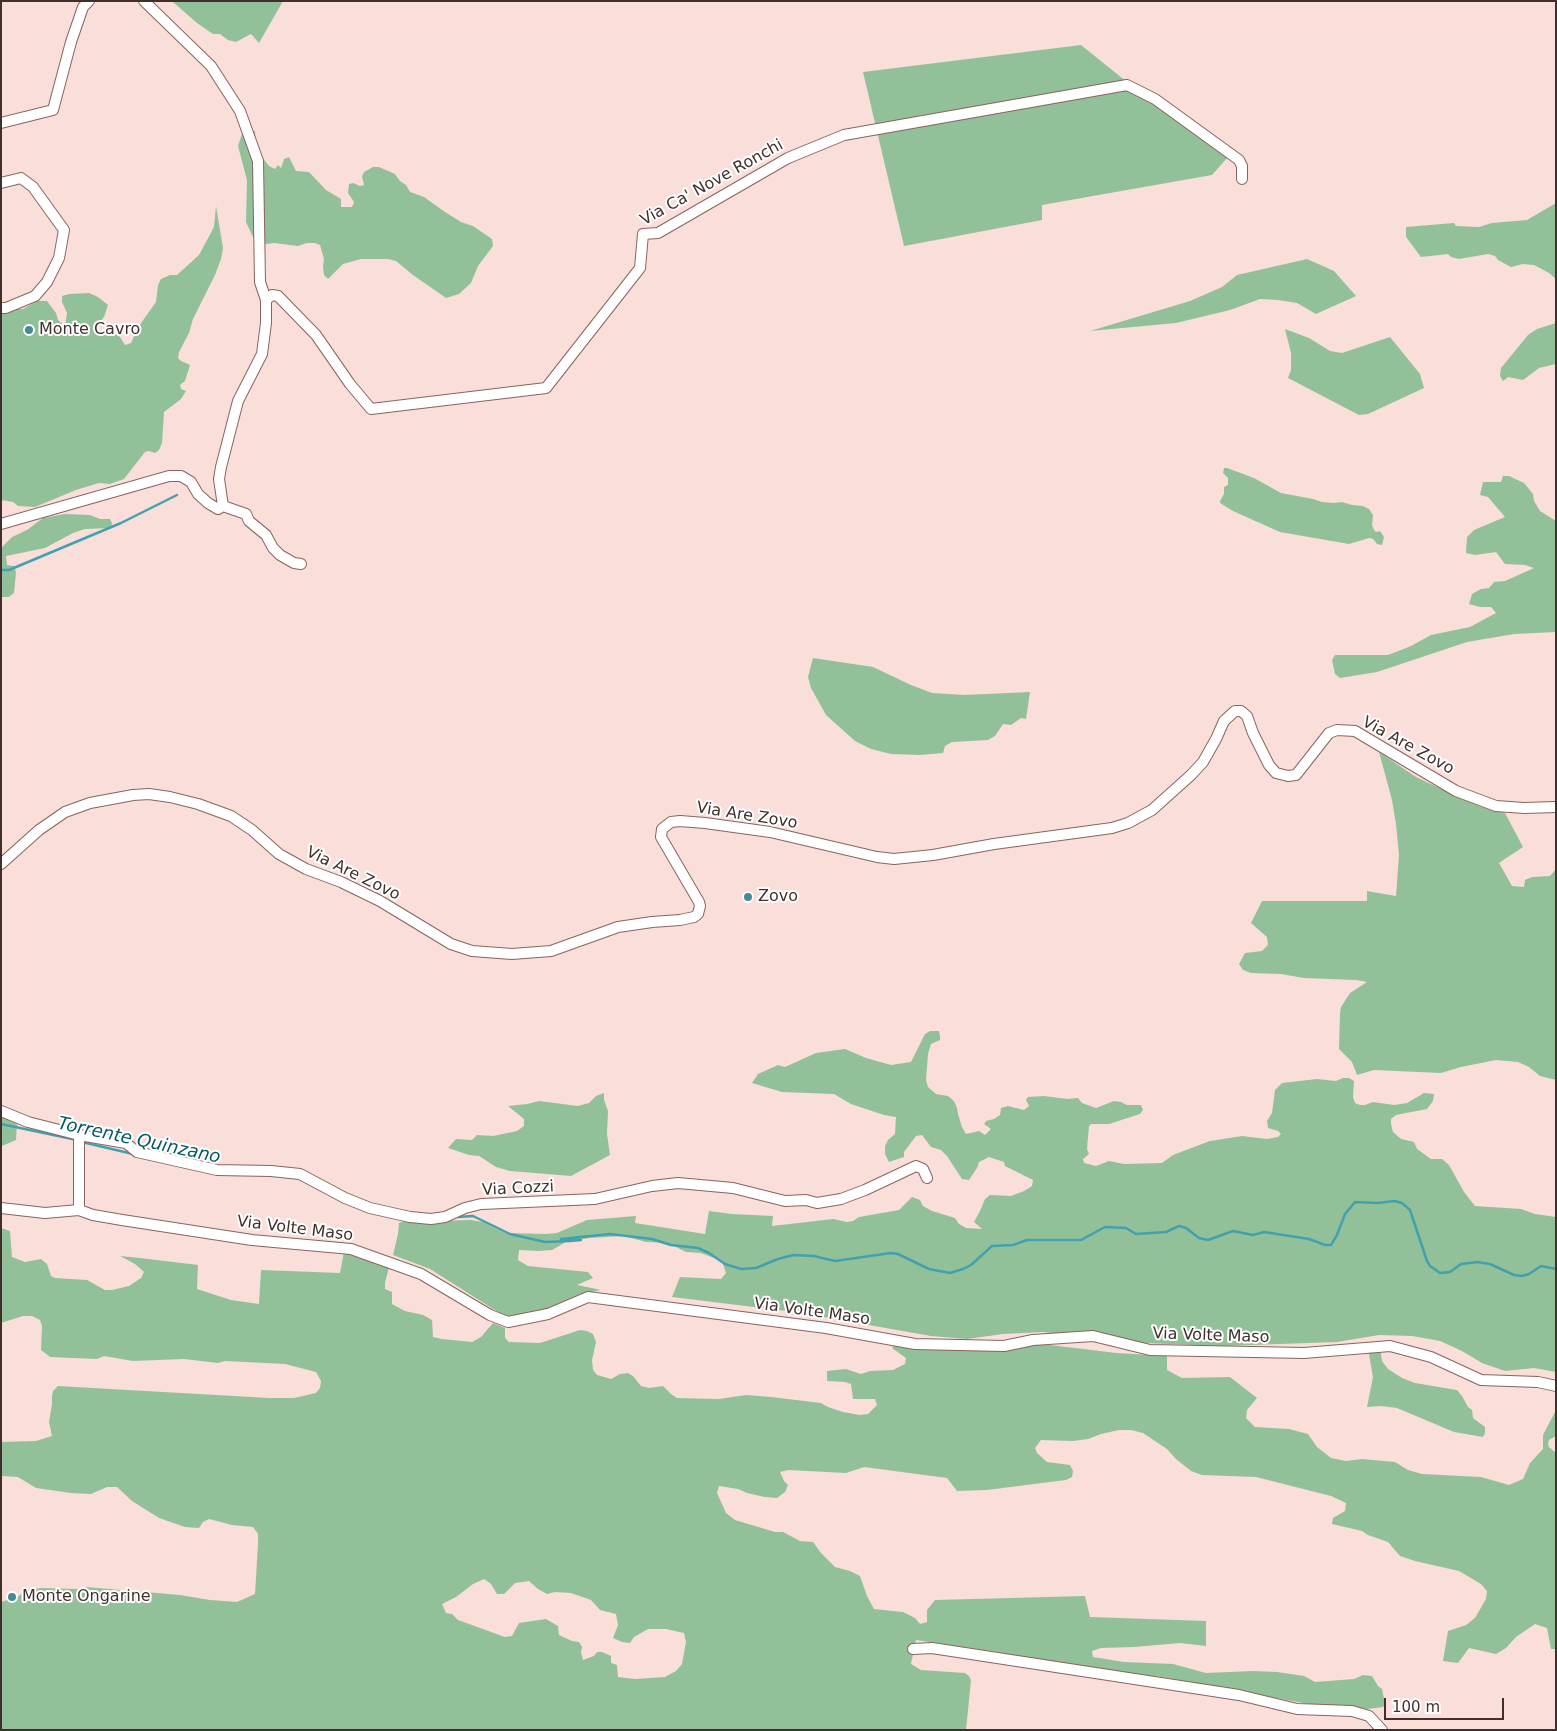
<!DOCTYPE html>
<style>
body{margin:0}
#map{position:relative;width:1557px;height:1731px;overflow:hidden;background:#faded9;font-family:"DejaVu Sans",sans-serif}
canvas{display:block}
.frame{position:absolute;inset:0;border:2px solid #412f2c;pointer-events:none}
.scale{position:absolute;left:1384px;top:1698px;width:120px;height:22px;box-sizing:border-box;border:2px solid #412f2c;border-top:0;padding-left:6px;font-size:15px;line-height:18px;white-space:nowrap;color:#412f2c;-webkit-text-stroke:4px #fff;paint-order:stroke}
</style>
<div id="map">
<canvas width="1557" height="1731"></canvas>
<div class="frame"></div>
<div class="scale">100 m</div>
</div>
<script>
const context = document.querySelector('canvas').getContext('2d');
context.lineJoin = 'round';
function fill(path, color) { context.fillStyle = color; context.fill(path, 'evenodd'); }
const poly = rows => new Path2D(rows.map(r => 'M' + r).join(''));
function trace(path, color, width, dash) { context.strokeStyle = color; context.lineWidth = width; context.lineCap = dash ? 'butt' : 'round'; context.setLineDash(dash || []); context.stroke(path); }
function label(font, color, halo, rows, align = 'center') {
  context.font = font + ' "DejaVu Sans",sans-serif'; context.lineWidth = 4; context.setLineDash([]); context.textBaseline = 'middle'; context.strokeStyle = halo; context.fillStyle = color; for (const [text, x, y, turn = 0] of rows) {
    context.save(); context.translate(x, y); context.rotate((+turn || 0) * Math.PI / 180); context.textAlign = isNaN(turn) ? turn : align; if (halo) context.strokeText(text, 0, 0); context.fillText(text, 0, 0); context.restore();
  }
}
fill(poly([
 [164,1,283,1,259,43,251,34,236,42,228,40,220,34,213,34,197,23,173,2],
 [1081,45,1127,82,1228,157,1212,175,1042,205,1042,220,904,246,863,72],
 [249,130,255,131,256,144,258,152,269,166,275,169,278,165,281,168,284,159,289,157,296,171,309,172,326,190,341,199,341,207,352,207,354,202,348,193,349,184,353,183,360,186,364,185,362,176,364,172,373,167,379,167,395,174,400,181,406,185,410,192,424,197,445,212,461,222,473,226,492,239,493,246,478,266,471,283,459,294,446,298,413,275,396,261,388,259,361,259,343,264,328,279,324,275,323,266,324,259,320,245,315,243,307,243,298,246,274,243,260,245,253,237,246,222,247,180,238,146,243,131],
 [1556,203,1556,279,1549,273,1534,265,1523,264,1511,267,1498,260,1495,256,1488,254,1459,259,1451,257,1448,254,1421,257,1406,237,1406,227,1454,223,1456,226,1479,227,1492,223,1527,220],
 [216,206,223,248,221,259,215,275,193,319,189,333,179,352,178,358,181,361,190,365,185,381,180,385,181,389,186,391,181,399,164,412,162,443,159,450,155,453,149,451,145,452,124,479,110,484,99,483,76,490,35,507,18,506,13,502,1,500,1,309,23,309,37,301,47,301,56,313,58,320,65,326,67,313,62,302,62,296,69,294,89,293,98,297,108,305,104,317,94,329,95,333,113,333,120,337,125,345,131,343,139,326,156,302,158,285,161,279,170,275,177,275,199,255,214,227],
 [1307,259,1334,271,1356,296,1316,314,1297,303,1278,300,1260,299,1230,310,1176,323,1090,331,1190,301,1222,287,1237,275],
 [1556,323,1556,364,1539,368,1523,380,1508,377,1503,381,1500,376,1501,368,1528,335,1537,329],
 [1285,329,1309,338,1330,351,1342,353,1390,337,1420,374,1424,388,1368,414,1359,415,1288,378,1291,370,1291,353],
 [1224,468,1227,468,1254,478,1281,493,1313,499,1322,502,1334,503,1342,502,1352,505,1363,506,1369,509,1373,515,1372,525,1374,530,1376,532,1380,531,1384,537,1382,545,1377,544,1373,539,1369,538,1349,544,1280,532,1233,511,1220,503,1220,501,1224,494,1224,487,1228,485,1228,478,1223,473],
 [1503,476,1509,476,1524,483,1533,494,1534,501,1540,511,1556,521,1556,632,1514,634,1467,642,1377,672,1340,678,1335,674,1332,660,1335,655,1388,655,1411,646,1431,635,1470,627,1496,613,1491,607,1480,607,1469,604,1472,594,1481,589,1489,588,1494,582,1505,581,1534,568,1525,565,1505,564,1496,552,1475,555,1466,553,1467,537,1474,530,1505,517,1488,497,1480,495,1483,482,1501,482],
 [65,514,90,515,100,519,110,519,112,523,111,528,85,529,73,533,45,548,6,556,7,565,14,566,16,572,14,593,9,597,1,597,1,548,12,537,27,530,43,518],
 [813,658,873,667,911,685,932,693,964,695,1030,692,1026,719,1021,718,1011,725,1003,724,995,736,988,740,952,742,945,746,943,753,920,755,891,754,871,749,855,741,826,715,811,688,808,677],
 [1379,752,1416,777,1462,799,1485,808,1505,813,1523,847,1499,863,1512,886,1524,887,1525,880,1532,877,1550,876,1556,869,1556,1080,1540,1076,1529,1067,1518,1062,1496,1060,1461,1067,1441,1073,1374,1070,1357,1075,1352,1062,1339,1049,1340,1013,1341,1007,1350,993,1367,982,1356,980,1304,978,1281,974,1251,973,1243,970,1239,964,1245,953,1262,951,1268,945,1267,937,1251,923,1262,901,1367,901,1367,891,1396,896,1399,855,1396,824,1392,800],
 [930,1031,939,1031,940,1036,940,1040,931,1044,928,1054,926,1080,928,1087,936,1094,948,1096,954,1101,957,1108,958,1114,962,1127,966,1134,979,1131,985,1135,991,1129,984,1124,986,1121,994,1119,1000,1115,1001,1108,1008,1106,1024,1110,1029,1106,1026,1100,1028,1097,1044,1096,1067,1099,1078,1098,1082,1103,1096,1108,1114,1101,1121,1102,1127,1105,1141,1105,1143,1110,1140,1114,1109,1124,1091,1124,1089,1126,1087,1149,1089,1154,1083,1159,1084,1163,1096,1166,1109,1161,1124,1164,1162,1163,1173,1155,1210,1141,1242,1136,1267,1139,1278,1137,1281,1134,1278,1131,1268,1128,1267,1121,1272,1113,1275,1090,1282,1083,1317,1079,1336,1081,1343,1078,1349,1078,1354,1081,1353,1097,1355,1103,1360,1105,1365,1105,1373,1102,1394,1105,1407,1103,1424,1093,1434,1094,1433,1101,1427,1109,1396,1115,1391,1119,1391,1124,1393,1132,1401,1139,1414,1142,1417,1149,1431,1159,1442,1159,1449,1165,1464,1192,1475,1206,1521,1209,1535,1214,1556,1217,1556,1372,1534,1368,1505,1371,1482,1363,1462,1351,1440,1341,1412,1336,1379,1335,1337,1342,1222,1346,1142,1343,1043,1332,1003,1334,967,1339,931,1336,795,1312,672,1297,680,1277,721,1279,726,1273,722,1261,701,1253,686,1252,668,1243,646,1242,624,1236,589,1238,566,1242,552,1250,538,1251,519,1250,518,1260,528,1266,588,1272,593,1278,577,1285,601,1290,580,1294,536,1313,516,1317,508,1316,501,1314,430,1269,393,1255,398,1234,399,1223,407,1220,434,1221,471,1220,483,1222,505,1233,546,1234,557,1233,587,1220,636,1216,635,1223,705,1234,709,1211,732,1214,773,1216,772,1226,833,1219,847,1222,853,1221,859,1217,899,1210,912,1197,920,1200,923,1206,932,1211,955,1218,959,1224,966,1228,982,1229,974,1222,980,1211,985,1199,990,1195,1011,1196,1024,1191,1032,1186,1033,1180,1005,1166,1004,1162,989,1157,979,1162,977,1168,969,1180,962,1179,947,1156,941,1150,931,1147,922,1135,916,1136,904,1152,904,1157,889,1162,885,1154,885,1146,888,1140,895,1134,896,1117,884,1115,851,1104,834,1094,782,1092,752,1083,758,1074,778,1065,785,1067,816,1053,845,1049,866,1058,891,1065,911,1062,925,1034],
 [604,1093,604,1100,608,1111,607,1134,610,1155,571,1176,510,1171,496,1167,479,1156,469,1155,448,1148,456,1139,472,1140,477,1135,493,1136,517,1131,524,1126,524,1119,508,1106,527,1104,539,1101,578,1106,589,1103,596,1096],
 [1,1116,17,1124,16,1140,2,1146],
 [1,1228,10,1231,12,1257,25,1262,41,1259,47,1264,51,1276,55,1278,87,1280,105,1290,112,1290,129,1286,141,1278,144,1272,135,1264,120,1256,140,1258,198,1265,197,1289,231,1300,259,1304,261,1270,340,1273,344,1252,351,1254,389,1267,385,1283,385,1289,392,1292,392,1304,405,1311,423,1315,432,1320,433,1337,442,1339,472,1342,481,1337,493,1323,505,1328,505,1338,509,1342,540,1343,580,1330,587,1331,593,1334,596,1342,592,1360,593,1370,597,1375,611,1379,620,1374,628,1373,633,1376,641,1386,649,1388,663,1386,671,1394,677,1398,719,1399,746,1395,771,1397,821,1403,828,1407,843,1412,860,1415,868,1414,877,1405,875,1399,853,1399,851,1384,845,1382,827,1381,827,1371,846,1369,861,1374,870,1371,893,1370,905,1364,906,1358,892,1348,897,1342,929,1348,967,1351,1004,1346,1042,1344,1116,1353,1167,1356,1167,1370,1182,1378,1230,1377,1257,1398,1247,1410,1246,1418,1255,1427,1289,1429,1308,1434,1317,1447,1331,1458,1346,1461,1362,1459,1395,1462,1408,1470,1422,1474,1481,1477,1509,1485,1523,1479,1530,1463,1543,1449,1543,1435,1556,1410,1556,1436,1549,1440,1548,1444,1549,1447,1556,1453,1556,1649,1551,1649,1547,1628,1535,1624,1516,1637,1506,1648,1496,1654,1469,1648,1458,1663,1443,1661,1448,1631,1466,1625,1475,1618,1486,1599,1487,1591,1481,1584,1459,1571,1415,1561,1400,1556,1388,1542,1368,1535,1362,1531,1332,1524,1333,1518,1345,1511,1346,1503,1331,1496,1256,1477,1202,1475,1191,1471,1176,1459,1167,1449,1143,1433,1131,1430,1119,1430,1101,1434,1088,1439,1073,1441,1041,1440,1035,1448,1037,1453,1047,1462,1070,1465,1073,1471,1072,1477,1066,1480,987,1490,957,1491,947,1478,864,1467,846,1473,788,1470,780,1472,784,1481,788,1485,785,1492,777,1498,765,1497,747,1493,738,1489,719,1486,717,1493,726,1513,735,1520,775,1532,783,1532,800,1541,813,1542,821,1553,835,1567,850,1571,860,1576,867,1596,874,1609,903,1612,915,1618,920,1624,927,1622,927,1610,935,1600,1085,1596,1090,1617,1206,1621,1206,1646,1180,1643,1134,1647,1101,1648,1092,1651,1093,1657,1124,1662,1173,1664,1206,1673,1252,1671,1277,1672,1304,1676,1315,1682,1354,1679,1363,1675,1372,1676,1378,1686,1382,1689,1385,1704,1383,1707,1368,1709,1319,1706,1162,1677,1060,1665,997,1652,916,1640,911,1664,921,1670,965,1673,969,1676,971,1680,966,1730,1,1730,1,1602,17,1597,27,1590,41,1588,78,1589,86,1587,180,1595,210,1600,237,1602,255,1594,258,1544,258,1534,253,1527,232,1525,209,1519,203,1522,199,1528,185,1527,159,1518,132,1501,117,1487,107,1487,91,1494,71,1493,36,1488,18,1477,1,1476,1,1442,36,1441,52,1436,49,1422,52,1404,52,1396,53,1391,58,1386,269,1398,294,1398,316,1393,320,1388,321,1381,316,1372,285,1364,225,1361,218,1363,184,1359,133,1361,104,1356,97,1359,50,1357,41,1350,42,1326,40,1320,32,1316,23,1316,1,1323],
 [484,1579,491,1584,497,1594,504,1594,515,1583,529,1581,538,1589,547,1594,555,1592,571,1593,591,1600,600,1610,616,1614,618,1625,613,1638,622,1642,630,1643,634,1637,648,1629,666,1629,684,1633,686,1642,682,1664,676,1671,665,1677,635,1679,618,1677,617,1665,611,1663,611,1656,602,1652,597,1652,594,1656,583,1660,581,1652,582,1647,579,1642,572,1641,559,1635,558,1626,546,1619,519,1623,512,1636,505,1637,458,1620,452,1614,446,1613,442,1604,456,1597,473,1584],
 [1380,1347,1382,1361,1388,1369,1402,1378,1415,1383,1457,1390,1462,1396,1468,1407,1472,1410,1473,1418,1485,1427,1485,1433,1483,1437,1454,1432,1397,1408,1381,1406,1367,1407,1373,1377,1368,1349]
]), '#92c199');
trace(poly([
 [1,570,9,570,121,523,177,495],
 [1,1124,77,1140],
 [82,1142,133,1154],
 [457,1217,473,1216,510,1234,545,1242,570,1241,581,1240,561,1239,610,1234,652,1239,671,1245,698,1248,709,1253,725,1264,741,1269,756,1268,778,1259,793,1255,814,1256,835,1261,891,1253,898,1254,929,1269,950,1273,963,1269,971,1265,992,1246,1013,1245,1027,1240,1081,1240,1105,1227,1126,1228,1136,1234,1166,1232,1179,1226,1186,1228,1199,1238,1208,1240,1233,1231,1253,1235,1264,1232,1309,1239,1325,1245,1331,1245,1337,1235,1345,1214,1355,1202,1378,1203,1395,1201,1402,1203,1410,1210,1427,1261,1430,1266,1440,1273,1450,1272,1461,1264,1478,1262,1490,1264,1514,1275,1522,1276,1529,1274,1541,1266,1556,1269]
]), '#43a1af', 2.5);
const minor = poly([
 [1,123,53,110,71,42,83,7,89,1],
 [1,183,21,178,33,187,64,230,59,258,47,282,35,296,6,308,1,308],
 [266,300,272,295,278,296,316,335,350,384,371,409,546,388,640,268,643,234,658,233,788,158,844,135,1127,85,1155,99,1239,160,1242,166,1242,179],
 [223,506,246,514,249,521,266,535,273,548,280,555,294,563,301,564],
 [1,524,169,476,181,476,191,482,198,494,208,503,218,509,223,506,219,479,221,467,238,401,262,354,266,323,266,300,260,282,258,161,240,111,211,66,144,1],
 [1,864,39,830,65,812,90,803,133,795,149,794,170,797,198,804,231,816,252,830,279,854,306,869,341,882,380,901,451,944,472,951,512,954,551,951,618,927,652,922,680,920,694,917,698,914,700,906,699,902,661,837,662,829,671,822,680,821,705,823,770,832,877,857,894,859,933,855,994,844,1112,828,1128,823,1152,810,1191,775,1203,762,1216,739,1224,721,1235,711,1241,711,1247,716,1253,733,1269,765,1276,773,1288,776,1296,775,1329,733,1337,730,1355,731,1456,791,1496,806,1524,808,1556,807],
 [1,1111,28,1122,79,1135,79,1210],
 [79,1135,126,1143,137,1152,217,1170,271,1171,300,1174,345,1198,370,1208,410,1217,431,1219,445,1217,465,1208,481,1204,595,1199,652,1186,678,1183,733,1188,785,1201,806,1200,817,1203,841,1199,865,1190,916,1166,923,1169,927,1178],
 [1,1208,45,1213,79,1210,93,1215,122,1220,252,1240,351,1249,421,1274,490,1315,508,1322,548,1314,588,1297,826,1328,915,1344,1004,1346,1033,1340,1093,1336,1150,1350,1304,1353,1390,1346,1431,1357,1481,1380,1538,1382,1556,1386],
 [913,1649,932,1648,1239,1695,1297,1709,1352,1711,1369,1716,1382,1730]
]);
trace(minor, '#8a635d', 12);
trace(minor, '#fff', 10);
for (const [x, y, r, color] of [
 [29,330,5,"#458b96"],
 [748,897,5,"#458b96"],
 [12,1597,5,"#458b96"]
]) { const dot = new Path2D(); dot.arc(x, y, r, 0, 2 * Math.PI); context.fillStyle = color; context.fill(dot); trace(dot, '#fff', 2); }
label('16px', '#412f2c', '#fff', [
 ["Via Ca' Nove Ronchi",712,183,-29],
 ["Via Are Zovo",1408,746,29],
 ["Via Are Zovo",747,816,9],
 ["Via Are Zovo",353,874,26],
 ["Via Cozzi",518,1189,-3],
 ["Via Volte Maso",295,1229,7],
 ["Via Volte Maso",812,1312,8],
 ["Via Volte Maso",1211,1336,2]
]);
label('16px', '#412f2c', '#fff', [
 ["Monte Cavro",39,330],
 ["Zovo",758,897],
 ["Monte Ongarine",22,1597]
], 'left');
label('italic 18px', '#025863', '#fff', [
 ["Torrente Quinzano",139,1141,12]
]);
</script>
